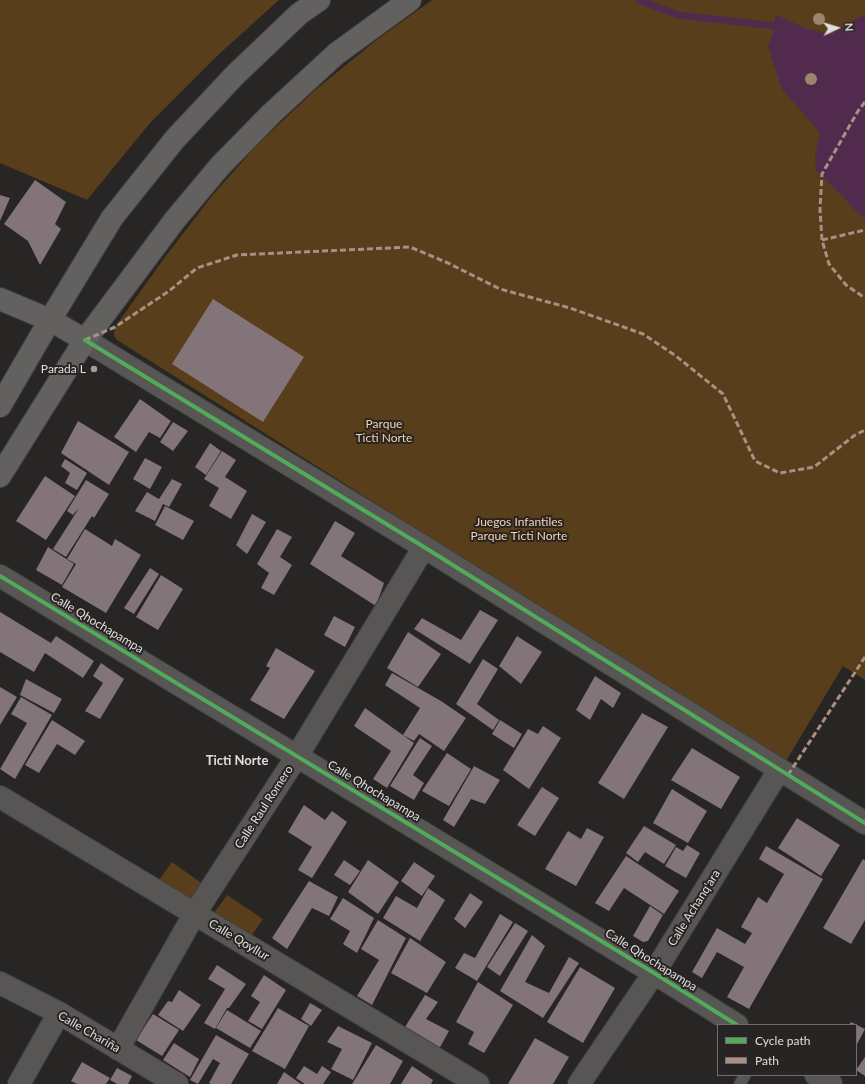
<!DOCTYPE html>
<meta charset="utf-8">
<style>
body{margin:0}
#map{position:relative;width:865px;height:1084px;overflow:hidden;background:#282525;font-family:Lato,sans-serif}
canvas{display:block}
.legend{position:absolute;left:717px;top:1024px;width:140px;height:52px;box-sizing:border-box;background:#292424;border:1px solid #726e6e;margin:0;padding:5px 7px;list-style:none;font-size:12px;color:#e0dddd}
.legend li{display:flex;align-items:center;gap:8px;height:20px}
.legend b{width:20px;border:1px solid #726e6e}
.north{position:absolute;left:817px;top:8px;width:40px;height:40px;-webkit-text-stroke:3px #292424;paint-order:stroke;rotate:86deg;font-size:11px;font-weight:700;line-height:16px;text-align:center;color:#e0dddd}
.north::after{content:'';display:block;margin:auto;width:14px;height:18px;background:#e0dddd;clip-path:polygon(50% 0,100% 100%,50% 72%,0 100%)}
</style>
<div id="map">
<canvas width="865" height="1084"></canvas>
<ul class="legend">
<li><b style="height:5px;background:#51ab58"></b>Cycle path</li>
<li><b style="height:5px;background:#ac8f84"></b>Path</li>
</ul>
<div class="north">N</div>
</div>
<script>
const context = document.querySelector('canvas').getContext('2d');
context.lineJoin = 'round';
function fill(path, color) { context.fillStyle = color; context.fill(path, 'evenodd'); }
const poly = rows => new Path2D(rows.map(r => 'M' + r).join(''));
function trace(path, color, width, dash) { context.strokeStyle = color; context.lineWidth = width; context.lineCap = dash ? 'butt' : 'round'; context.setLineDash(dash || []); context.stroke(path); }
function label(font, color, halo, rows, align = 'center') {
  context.font = font + ' Lato,sans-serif'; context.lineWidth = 4; context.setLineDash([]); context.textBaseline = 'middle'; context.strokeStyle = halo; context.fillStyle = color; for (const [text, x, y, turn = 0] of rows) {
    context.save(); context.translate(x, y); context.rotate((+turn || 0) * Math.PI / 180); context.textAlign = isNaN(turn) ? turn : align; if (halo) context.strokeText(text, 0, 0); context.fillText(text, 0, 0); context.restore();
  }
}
fill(poly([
 [0,0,279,0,217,56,150,123,87,200,0,163],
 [432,0,865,0,865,680,843,666,786,761,771,753,117,340,114,336,115,327,165,257,212,196,255,147,314,91,379,38],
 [172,862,207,887,195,905,159,880],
 [227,895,263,919,250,938,214,913]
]), '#583e1a');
fill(poly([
 [775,14,807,29,831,34,865,14,865,219,854,209,845,199,816,170,815,156,820,133,782,89,768,47,775,26]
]), '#522a4e');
trace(poly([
 [639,0,678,15,775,26,784,30]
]), '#522a4e', 7);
fill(poly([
 [35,180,66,202,55,224,61,229,40,265,28,241,4,224],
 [0,195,10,198,0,221],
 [213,299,304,357,263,422,172,364],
 [140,399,171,421,160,438,149,432,136,452,114,437],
 [78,421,129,452,109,485,61,453],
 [173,422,188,431,173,451,160,442],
 [210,443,221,451,206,475,195,467],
 [222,451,236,460,225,477,247,491,231,519,209,506,219,488,204,479],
 [145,458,162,467,150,489,133,479],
 [65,459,87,473,77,490,65,483,70,473,61,466],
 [45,476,75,496,46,540,16,521],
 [172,479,182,484,169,507,163,504,155,521,135,511,147,492,159,499],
 [86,480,109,494,94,518,92,516,66,557,53,549,79,508,73,515,67,511],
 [165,506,194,521,183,540,155,525],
 [252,514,266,522,247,554,236,545],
 [335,521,355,533,341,556,384,583,376,606,310,564],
 [85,529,112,546,115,539,141,555,106,613,62,587,76,564,67,559],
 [277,529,292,537,280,557,292,565,274,595,261,588,269,573,257,564],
 [48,547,74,564,62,585,36,570],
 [150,568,159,574,134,614,124,608],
 [161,575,183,589,158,630,136,617],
 [480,610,498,620,470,664,414,629,422,618,461,640],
 [0,612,51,643,56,636,94,661,83,678,45,653,34,672,0,652],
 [334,616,355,627,345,647,324,635],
 [408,632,441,654,418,687,387,668],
 [517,636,542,652,521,684,499,666],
 [276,648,315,671,284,719,250,700,270,668,266,666],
 [483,659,498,669,477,704,499,720,493,730,456,704],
 [101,663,124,679,100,719,85,711,103,683,93,676],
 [392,673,441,701,466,718,444,751,419,734,414,741,403,735,420,708,385,685],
 [595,676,621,693,613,708,601,699,590,720,576,710],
 [26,679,62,699,54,713,20,695],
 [0,687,17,697,0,725],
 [21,697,52,715,15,779,0,769,27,723,11,714],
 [365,708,414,743,387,788,373,779,391,751,354,726],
 [642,713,668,727,624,799,598,783],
 [52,720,85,741,75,755,57,744,39,773,25,765],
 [500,720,522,734,514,748,492,734],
 [543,726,561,738,529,789,503,770,528,729,538,734],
 [420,738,432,746,413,775,424,783,414,800,390,786],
 [692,748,740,777,721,809,671,780],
 [447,753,471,769,449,806,422,791],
 [474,766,500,780,485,804,471,799,454,827,443,820],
 [542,787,559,798,535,836,517,825],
 [672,789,707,811,688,843,653,823],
 [304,805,325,820,332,811,347,822,312,878,298,870,312,847,288,832],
 [797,818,840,845,821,876,778,848],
 [644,826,676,845,664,864,645,852,638,862,626,853],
 [587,828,604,837,576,886,545,869,568,831,581,839],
 [687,845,700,853,686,878,665,866,676,847,683,851],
 [766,846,823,879,749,1009,727,997,744,967,717,952,702,978,692,972,717,928,745,944,752,933,741,927,758,897,767,903,784,874,759,859],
 [626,856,679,891,664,914,624,888,609,911,595,903],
 [863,859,865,860,865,920,851,944,823,928],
 [344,860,360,871,350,885,334,875],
 [368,860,399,882,378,914,348,892],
 [414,862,435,876,422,896,401,881],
 [309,881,338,897,329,916,312,908,287,949,272,938],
 [428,888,445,900,420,941,383,918,396,896,417,908],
 [470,893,483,902,465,928,454,919],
 [343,898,374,918,357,953,343,944,350,931,330,919],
 [650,906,663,915,648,941,643,942,633,936],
 [500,914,513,922,477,981,455,968,464,953,475,958],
 [378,920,406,938,372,1005,357,996,379,960,361,949],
 [515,923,528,931,500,976,487,967],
 [532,935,545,946,525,982,549,993,569,957,579,963,543,1018,500,991],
 [410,938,446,962,427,993,391,973],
 [217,965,246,984,229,1008,227,1008,215,1029,204,1023,225,989,208,979],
 [580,967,615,988,583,1043,547,1022],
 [264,975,286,990,262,1029,248,1021,260,1002,251,996],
 [478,982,513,1005,484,1053,468,1044,474,1032,456,1022],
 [179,990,201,1005,183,1031,158,1015,168,1001,172,1002],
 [425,995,438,1002,426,1019,449,1031,439,1049,405,1027],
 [310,1003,322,1010,311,1026,301,1019],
 [278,1008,309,1026,285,1069,252,1051],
 [227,1010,261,1031,250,1048,216,1028],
 [153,1014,179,1030,162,1056,136,1040],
 [851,1022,865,1029,856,1046,856,1025,849,1025],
 [338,1026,372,1043,353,1080,331,1069,342,1049,327,1042],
 [216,1035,249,1054,231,1084,211,1084,209,1083,220,1063,213,1059,198,1084,190,1080],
 [535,1038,569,1057,553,1084,508,1084],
 [174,1043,199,1059,190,1077,163,1060],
 [376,1045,403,1061,390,1084,352,1084],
 [865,1057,865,1076,856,1070],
 [82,1062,110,1078,106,1084,77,1084,71,1081],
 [304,1066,317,1074,322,1066,331,1072,323,1084,305,1084,296,1078],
 [412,1066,433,1080,431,1084,401,1084],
 [117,1068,132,1076,128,1084,117,1084,110,1080],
 [284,1072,301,1084,277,1084]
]), '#827479');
const service = poly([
 [740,1084,745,1075]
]);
const minor = poly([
 [85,340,424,547,865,823],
 [0,797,478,1084],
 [0,983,59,1013,177,1084],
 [118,1049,195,913,297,756,424,547],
 [19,1084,59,1013],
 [579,1084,654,973,779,770]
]);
const tertiary = poly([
 [0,576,654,973,737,1025],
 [816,1075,831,1084]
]);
const secondary = poly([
 [0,299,50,320,85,340],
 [0,406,50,320,112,218,175,139,235,75,299,14,319,0],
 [0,476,85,340,174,221,220,166,272,113,336,54,410,0]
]);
trace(service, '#414040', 13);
trace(minor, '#414040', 24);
trace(tertiary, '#414040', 24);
trace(secondary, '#414040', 24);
trace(service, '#585655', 11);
trace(minor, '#585655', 22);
trace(tertiary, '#585655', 22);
trace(secondary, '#636160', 22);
trace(poly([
 [865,102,858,111,822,174,820,209,822,240,829,264,846,285,865,298],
 [822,240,865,230],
 [85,340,115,327,169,291,197,268,237,255,410,247,448,263,500,289,570,308,643,334,676,356,723,394,755,461,780,473,814,467,855,435,865,430],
 [788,775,865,657]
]), '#ac8f84', 3, [6, 3]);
trace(poly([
 [85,340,424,547,865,823],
 [0,576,654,973,737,1025]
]), '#51ab58', 4);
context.fillStyle = '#9a856e';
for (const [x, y] of [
 [819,19],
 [811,79]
]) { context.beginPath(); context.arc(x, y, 6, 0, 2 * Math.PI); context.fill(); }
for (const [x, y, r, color] of [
 [94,369,4,"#a09d9d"]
]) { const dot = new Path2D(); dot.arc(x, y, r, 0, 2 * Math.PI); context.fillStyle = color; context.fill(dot); trace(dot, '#292424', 1.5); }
label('12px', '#e0dddd', '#292424', [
 ["Parada L",86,369]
], 'right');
label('12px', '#f7d3a9', '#292424', [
 ["Parque",384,424],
 ["Ticti Norte",384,438],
 ["Juegos Infantiles",519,522],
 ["Parque Ticti Norte",519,536]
]);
label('12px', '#e0dddd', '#292424', [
 ["Calle Qhochapampa",97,623,31],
 ["Calle Qhochapampa",374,791,31],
 ["Calle Raul Romero",264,807,-57],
 ["Calle Achanq'ara",694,908,-58],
 ["Calle Qoyllur",239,940,31],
 ["Calle Qhochapampa",651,960,32],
 ["Calle Chariña",89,1032,30]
]);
label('bold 13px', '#e0dddd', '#292424', [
 ["Ticti Norte",237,761]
]);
</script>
